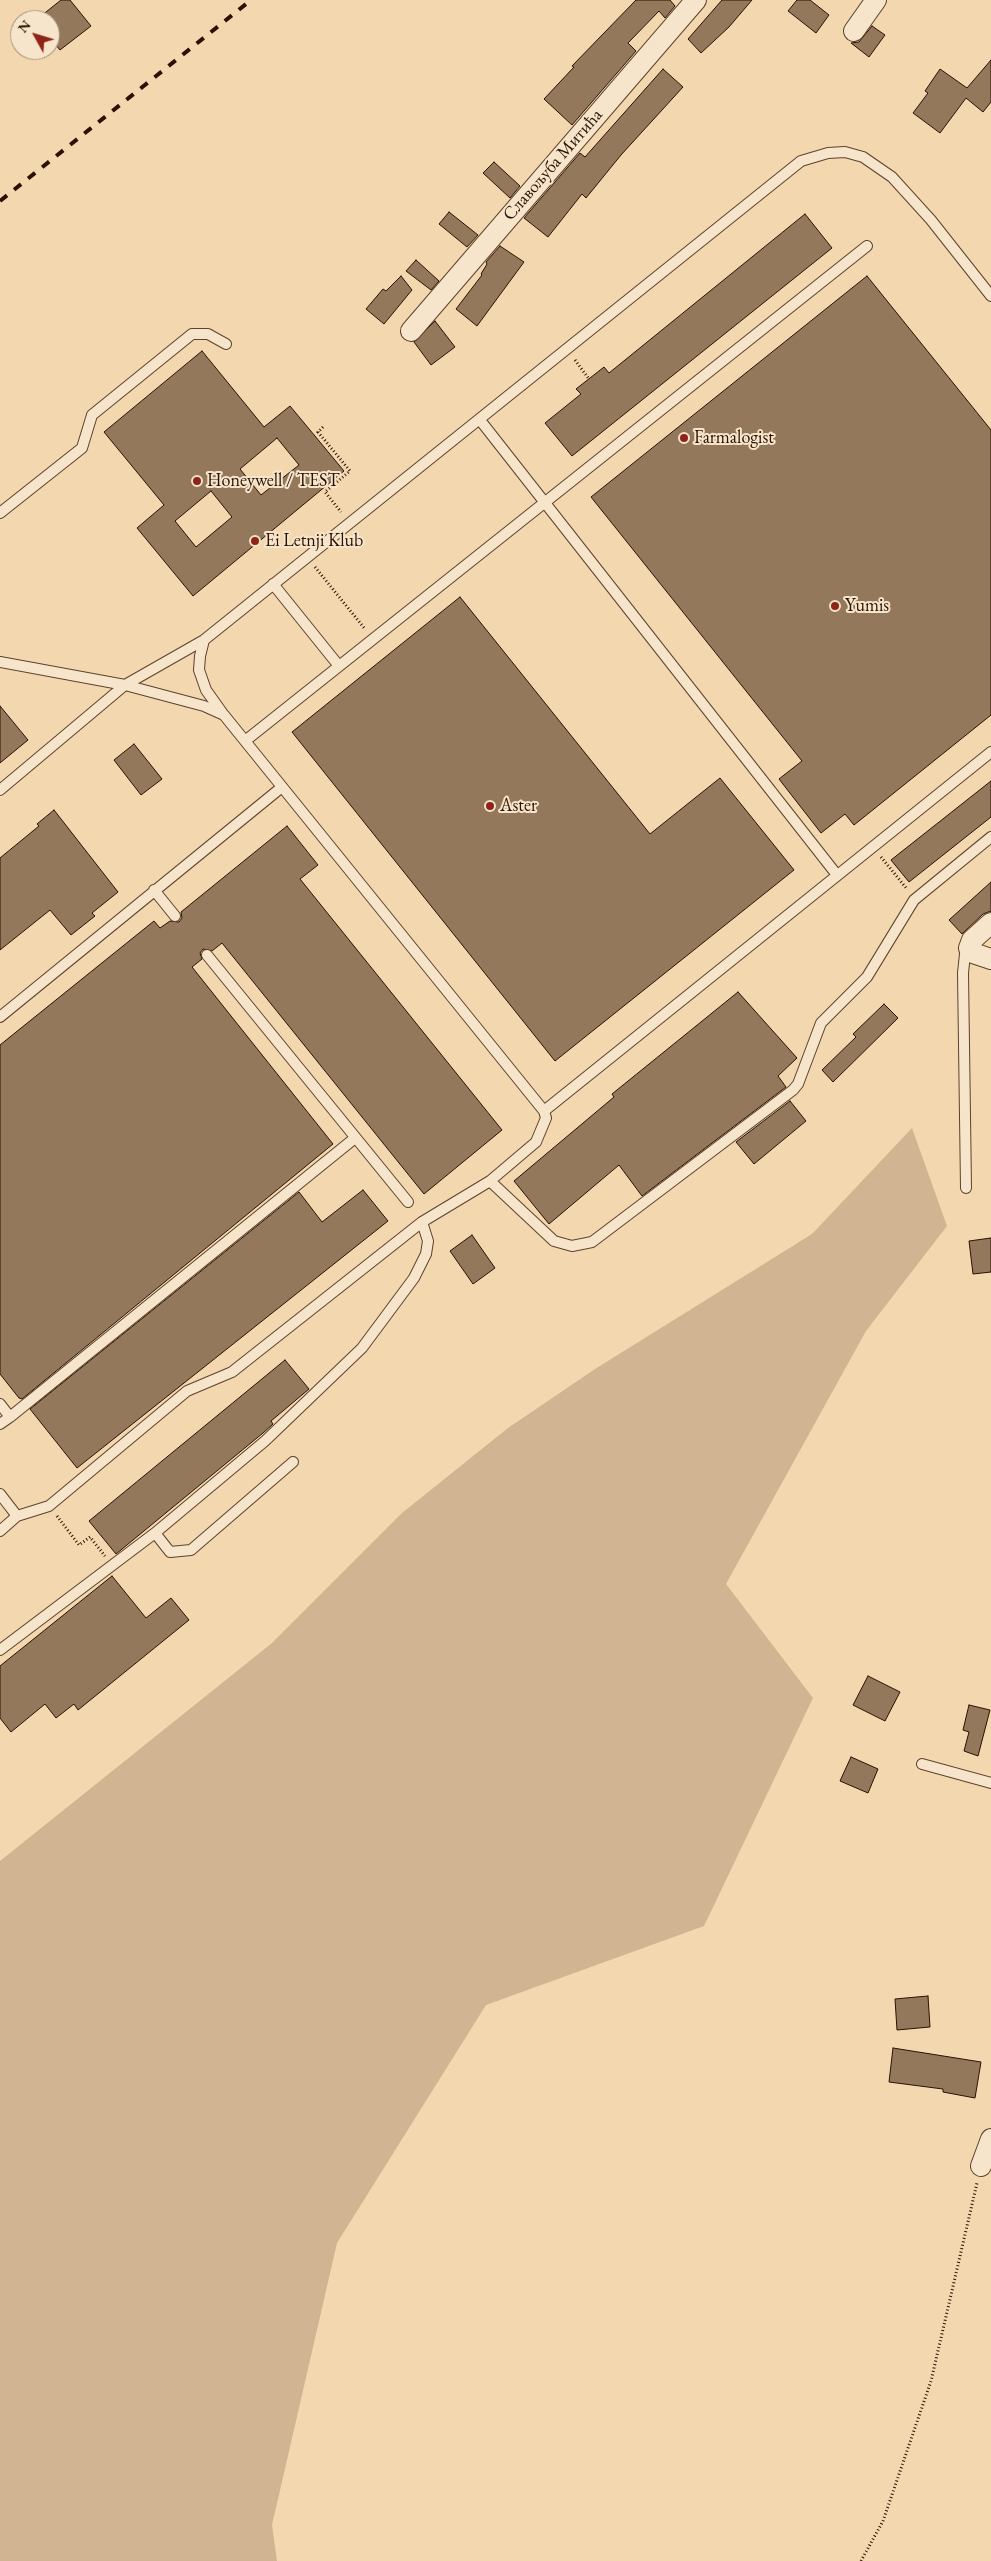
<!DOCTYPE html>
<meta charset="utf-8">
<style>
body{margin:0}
#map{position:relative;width:991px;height:2561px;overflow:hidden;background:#f3d7af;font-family:"EB Garamond",serif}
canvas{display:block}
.north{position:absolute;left:10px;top:10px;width:50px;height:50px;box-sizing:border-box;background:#f7e5cb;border:1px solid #a5907b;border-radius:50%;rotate:309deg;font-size:14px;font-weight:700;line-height:20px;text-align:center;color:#2a1102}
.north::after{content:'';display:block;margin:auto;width:18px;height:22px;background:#8f2418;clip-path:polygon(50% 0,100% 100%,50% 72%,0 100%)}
</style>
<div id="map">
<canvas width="991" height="2561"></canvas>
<div class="north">N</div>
</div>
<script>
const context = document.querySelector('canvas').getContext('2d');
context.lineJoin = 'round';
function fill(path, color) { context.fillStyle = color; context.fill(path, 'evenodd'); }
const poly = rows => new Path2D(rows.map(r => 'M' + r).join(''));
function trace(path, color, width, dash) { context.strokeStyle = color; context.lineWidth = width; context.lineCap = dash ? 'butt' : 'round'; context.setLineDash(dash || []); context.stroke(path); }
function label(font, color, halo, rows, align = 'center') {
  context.font = font + ' "EB Garamond",serif'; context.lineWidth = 4; context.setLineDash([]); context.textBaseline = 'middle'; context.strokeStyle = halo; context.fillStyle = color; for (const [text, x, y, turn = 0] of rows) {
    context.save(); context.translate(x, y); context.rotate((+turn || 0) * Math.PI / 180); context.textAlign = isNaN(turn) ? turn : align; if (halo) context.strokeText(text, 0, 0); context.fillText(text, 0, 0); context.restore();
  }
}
fill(poly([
 [912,1128,947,1226,866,1331,726,1584,813,1698,704,1926,486,2005,337,2243,272,2525,277,2561,0,2561,0,1861,272,1643,402,1513,508,1428,595,1369,812,1234]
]), '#d1b592');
const building = poly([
 [61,0,70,0,91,26,60,50,50,38,50,20,36,20,61,0],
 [636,0,670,0,675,6,665,18,659,11,628,43,636,51,572,125,544,99,574,67,572,66,636,0],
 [722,0,752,0,729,27,701,53,688,39,722,0],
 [797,0,810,0,829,15,816,33,788,11,797,0],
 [872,26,885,35,869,57,851,43,859,42,872,26],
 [991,60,991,102,983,112,966,98,940,133,913,113,928,93,925,91,940,69,967,88,991,60],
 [663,69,683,87,621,155,586,198,582,194,548,237,524,218,580,153,585,157,663,69],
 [494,162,520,186,510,198,483,173,494,162],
 [449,212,478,235,467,247,439,224,449,212],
 [805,214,832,248,572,456,545,423,581,394,576,389,604,367,609,373,805,214],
 [500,246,524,262,477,326,456,309,482,275,481,274,487,264,486,262,500,246],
 [416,260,439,281,431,290,406,271,416,260],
 [401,276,412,290,384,324,366,309,383,289,386,291,401,276],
 [867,276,991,430,991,715,854,825,845,814,821,833,779,779,802,761,591,497,867,276],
 [435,321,455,347,431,365,414,342,435,321],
 [202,351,264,427,290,406,344,471,193,596,137,528,164,505,104,432,202,351],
 [277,438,299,465,261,495,240,469,277,438],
 [211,491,232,517,196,547,175,521,211,491],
 [460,597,650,834,720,778,794,870,555,1061,292,732,460,597],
 [0,706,28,740,0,763,0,706],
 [134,744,162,779,141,795,114,760,134,744],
 [991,781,991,817,909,882,891,860,991,781],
 [54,810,118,892,92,913,95,916,71,935,50,910,0,950,0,858,39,826,37,824,54,810],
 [287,826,318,865,300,879,502,1130,424,1194,222,943,212,951,203,949,200,953,202,959,192,967,333,1144,22,1399,19,1398,0,1374,0,1045,154,921,160,928,170,921,179,922,182,918,181,912,287,826],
 [991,882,991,911,983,914,962,934,949,920,991,882],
 [738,992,797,1058,778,1076,786,1087,642,1196,619,1165,549,1224,514,1181,614,1097,612,1094,738,992],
 [884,1004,898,1018,833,1082,822,1070,856,1037,853,1034,884,1004],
 [790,1101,806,1121,754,1164,736,1142,790,1101],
 [363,1190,388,1221,77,1468,30,1409,299,1192,322,1222,363,1190],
 [472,1235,495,1268,473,1284,450,1251,472,1235],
 [991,1238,991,1272,973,1274,969,1241,991,1238],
 [285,1360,309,1389,271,1421,273,1424,263,1433,116,1554,89,1521,285,1360],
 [112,1576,146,1618,171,1598,189,1620,78,1710,74,1704,56,1718,45,1704,11,1732,0,1718,0,1666,112,1576],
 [868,1676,900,1692,885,1721,853,1705,868,1676],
 [969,1705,990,1710,978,1756,964,1751,969,1732,963,1730,969,1705],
 [851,1757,878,1769,868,1793,840,1781,851,1757],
 [928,1996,930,2027,897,2030,895,1999,928,1996],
 [893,2048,981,2062,975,2098,943,2092,943,2089,889,2082,893,2048]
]);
fill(building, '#93785c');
trace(building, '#2a1102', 1);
const service = poly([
 [480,420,837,875],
 [0,513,82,448,92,415,192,334,208,334,226,344],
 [273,584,339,666],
 [204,640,200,656,199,670,206,690,223,714],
 [0,662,125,685,204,706,224,715,544,1111,546,1118,536,1142,490,1181,422,1222,232,1372,187,1391,49,1506,17,1516,0,1531],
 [245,741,867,246],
 [0,790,125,685,204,640,801,161,828,153,845,152,863,157,892,177,931,220,991,296],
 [154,890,175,916],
 [207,955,408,1202],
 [0,1017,282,787],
 [544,1111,991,752],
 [490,1181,554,1241,572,1246,592,1242,793,1090,798,1084,821,1023,867,977,914,900,991,837],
 [966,1188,963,973,965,954,969,948],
 [0,1404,10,1417,0,1424],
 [10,1417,355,1138],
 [0,1494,17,1516],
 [155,1533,170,1552,191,1550,293,1462],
 [0,1650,155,1533,265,1441,362,1348,414,1278,426,1254,428,1241,422,1222],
 [922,1764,991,1783]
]);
const minor = poly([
 [854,31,876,0],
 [411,331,696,0],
 [991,923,972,940,969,948,973,953,991,959],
 [981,2166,991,2139]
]);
trace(service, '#5c422d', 12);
trace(minor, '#5c422d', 22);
trace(poly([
 [575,360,589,379],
 [323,427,318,432,350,471,325,492,341,512],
 [315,567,365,629],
 [881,857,907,889],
 [57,1516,79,1545,90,1537,105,1556],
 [861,2561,883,2521,931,2381,977,2183]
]), '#2a1102', 3, [1, 2.5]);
trace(service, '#f7e5cb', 10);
trace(minor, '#f7e5cb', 20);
trace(poly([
 [0,201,251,0]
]), '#2a1102', 4, [9, 9]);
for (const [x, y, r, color] of [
 [684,438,5,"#8f2418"],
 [197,481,5,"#8f2418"],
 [255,541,5,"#8f2418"],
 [835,606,5,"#8f2418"],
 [490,806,5,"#8f2418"]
]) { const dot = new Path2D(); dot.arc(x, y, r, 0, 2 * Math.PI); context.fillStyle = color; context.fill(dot); trace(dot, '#f7e5cb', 2); }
label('18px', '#2a1102', '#f7e5cb', [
 ["Славољуба Митића",553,165,-49]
]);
label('18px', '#2a1102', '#f7e5cb', [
 ["Farmalogist",694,438],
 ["Honeywell / TEST",207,481],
 ["Ei Letnji Klub",265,541],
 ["Yumis",845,606],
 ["Aster",500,806]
], 'left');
</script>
